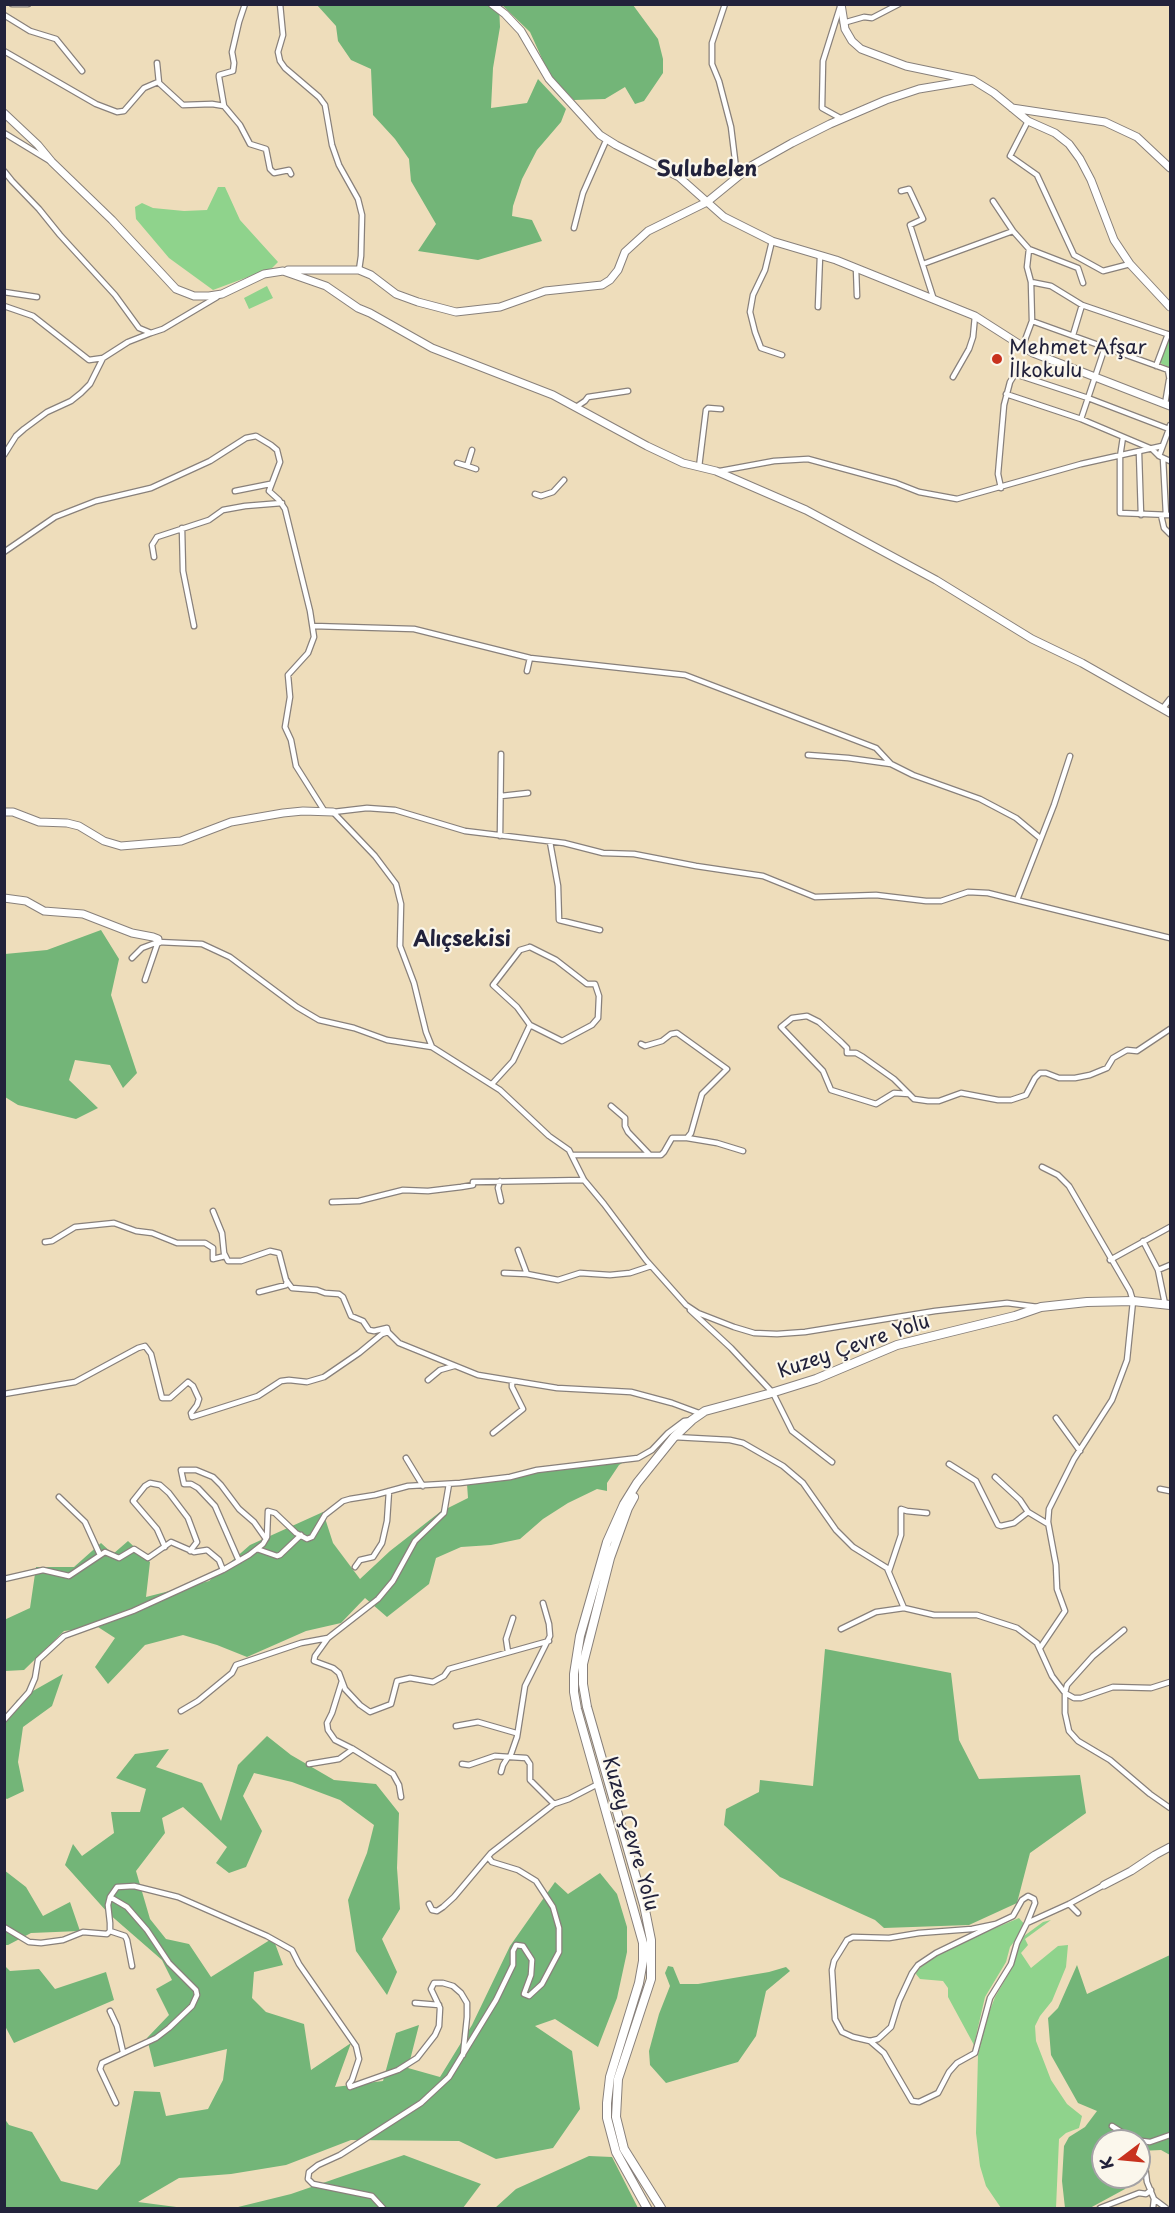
<!DOCTYPE html>
<meta charset="utf-8">
<style>
body{margin:0}
#map{position:relative;width:1175px;height:2213px;overflow:hidden;background:#edb;font-family:"Playpen Sans",sans-serif}
canvas{display:block}
.frame{position:absolute;inset:0;border:6px solid #22223b;pointer-events:none}
.north{position:absolute;left:1091px;top:2129px;width:60px;height:60px;box-sizing:border-box;background:#fbf7ec;border:2px solid #a4a2a5;border-radius:50%;rotate:254deg;font-size:16px;font-weight:700;line-height:24px;text-align:center;color:#22223b}
.north::after{content:'';display:block;margin:auto;width:21px;height:27px;background:#c8321e;clip-path:polygon(50% 0,100% 100%,50% 72%,0 100%)}
</style>
<div id="map">
<canvas width="1175" height="2213"></canvas>
<div class="frame"></div>
<div class="north">K</div>
</div>
<script>
const context = document.querySelector('canvas').getContext('2d');
context.lineJoin = 'round';
function fill(path, color) { context.fillStyle = color; context.fill(path, 'evenodd'); }
const poly = rows => new Path2D(rows.map(r => 'M' + r).join(''));
function trace(path, color, width, dash) { context.strokeStyle = color; context.lineWidth = width; context.lineCap = dash ? 'butt' : 'round'; context.setLineDash(dash || []); context.stroke(path); }
function label(font, color, halo, rows, align = 'center') {
  context.font = font + ' "Playpen Sans",sans-serif'; context.lineWidth = 4.5; context.setLineDash([]); context.textBaseline = 'middle'; context.strokeStyle = halo; context.fillStyle = color; for (const [text, x, y, turn = 0] of rows) {
    context.save(); context.translate(x, y); context.rotate((+turn || 0) * Math.PI / 180); context.textAlign = isNaN(turn) ? turn : align; if (halo) context.strokeText(text, 0, 0); context.fillText(text, 0, 0); context.restore();
  }
}
fill(poly([
 [218,187,225,187,240,220,278,262,272,268,213,290,169,258,136,219,135,207,142,203,153,208,184,211,207,210],
 [267,286,273,298,249,309,244,298],
 [1169,338,1170,339,1170,368,1160,363],
 [1019,1918,1026,1926,1010,1947,1006,1962,985,1997,974,2045,948,1997,948,1988,943,1981,920,1979,916,1974,917,1970,937,1955,957,1944],
 [1051,1920,1025,1939,1028,1945,1021,1953,1031,1968,1058,1946,1068,1945,1066,1967,1052,2001,1040,2016,1035,2026,1036,2041,1051,2080,1067,2104,1082,2116,1079,2128,1066,2133,1059,2139,1056,2208,1001,2208,986,2186,980,2166,976,2133,978,2055,987,2018,995,1997,1013,1966,1017,1949,1024,1936,1043,1922]
]), '#8fd38c');
fill(poly([
 [317,5,499,5,500,27,493,68,491,108,527,103,538,79,566,109,561,122,537,150,522,179,513,206,512,216,532,220,542,241,478,260,418,251,436,224,411,181,409,159,395,139,373,115,371,69,351,60,338,41,336,26],
 [502,5,633,5,658,39,663,59,663,73,644,101,635,104,625,87,605,99,574,100,549,74,530,32],
 [101,930,119,959,111,995,137,1073,123,1088,110,1065,75,1060,69,1080,98,1108,76,1119,18,1105,5,1097,5,954,47,950],
 [627,1460,619,1465,607,1483,607,1491,597,1489,568,1503,543,1519,520,1539,491,1545,461,1547,436,1558,429,1584,387,1617,365,1598,341,1623,306,1631,247,1657,217,1645,183,1635,145,1645,108,1684,95,1667,115,1638,98,1627,64,1631,24,1670,5,1671,4,1620,30,1608,36,1567,74,1567,101,1543,113,1554,128,1541,150,1562,146,1597,209,1581,250,1545,323,1512,333,1543,360,1579,390,1551,440,1512,468,1498,467,1484,515,1478,584,1461],
 [825,1649,951,1673,959,1740,979,1779,1080,1775,1086,1813,1030,1853,1017,1903,969,1925,884,1928,875,1920,780,1877,724,1825,726,1809,759,1792,760,1780,813,1786],
 [63,1674,52,1706,23,1727,18,1762,24,1791,7,1799,5,1798,5,1718,17,1700],
 [267,1736,291,1755,334,1780,376,1784,399,1813,397,1868,400,1909,382,1939,397,1972,387,1995,356,1951,348,1900,367,1853,374,1825,340,1800,292,1782,254,1773,243,1796,262,1831,246,1867,229,1873,216,1863,227,1847,183,1807,162,1818,165,1833,136,1871,150,1919,166,1939,189,1944,211,1977,273,1938,283,1965,254,1972,252,1998,266,2012,304,2024,311,2070,351,2043,335,2087,383,2081,396,2033,419,2025,408,2068,440,2077,472,2025,510,1946,555,1882,568,1894,600,1873,617,1894,627,1927,627,1952,617,1998,598,2047,555,2019,535,2026,572,2051,580,2109,553,2148,496,2159,459,2141,351,2140,286,2165,231,2174,179,2178,138,2202,184,2208,5,2208,4,2118,9,2125,32,2132,61,2181,97,2190,120,2164,134,2091,160,2092,166,2116,208,2109,223,2080,227,2049,154,2067,147,2038,169,2015,156,1989,172,1980,162,1960,108,1913,65,1865,73,1844,82,1856,114,1833,111,1812,140,1812,146,1789,116,1778,135,1754,169,1749,156,1767,202,1783,221,1821,238,1765],
 [4,1870,26,1887,43,1916,70,1902,80,1931,31,1933,8,1945,5,1945],
 [1170,1955,1170,2155,1161,2150,1139,2151,1139,2141,1103,2141,1103,2177,1129,2177,1125,2189,1090,2208,1065,2208,1062,2181,1064,2146,1069,2137,1085,2127,1097,2111,1078,2103,1051,2055,1048,2018,1058,2008,1077,1965,1087,1994],
 [4,1965,10,1971,39,1969,55,1989,106,1972,114,2000,14,2043,5,2026],
 [668,1966,673,1967,680,1984,698,1984,769,1972,786,1967,790,1971,766,1991,756,2036,738,2062,666,2083,650,2065,649,2051,659,2014,670,1986,665,1973],
 [404,2155,481,2184,463,2208,234,2208,291,2194],
 [589,2156,612,2157,638,2208,495,2208,516,2189]
]), '#73b578');
const street = poly([
 [12,4,28,4],
 [245,4,239,22,232,52,234,63,233,71,219,75,219,77,224,106,240,125,250,144,266,149,270,169,274,173,289,170,291,174],
 [280,4,283,35,278,52,280,61,285,68,319,97,325,105,332,145,339,165,358,199,362,215,361,256,359,270],
 [725,4,712,43,712,64,719,81,731,127,737,176],
 [840,7,823,61,822,108,842,119],
 [4,15,30,31,56,39,82,71],
 [843,23,864,17,872,18,899,4],
 [4,51,96,104,117,112,124,111,144,88,158,82],
 [157,63,159,83,183,105,212,104,224,106],
 [1028,121,1010,156,1037,175,1074,255,1103,271,1130,264],
 [4,133,50,161],
 [4,171,12,181,39,209,60,235,115,295,139,328,151,333,163,329,217,297],
 [901,191,909,189,923,219,910,225,934,300],
 [993,201,1013,231,1029,249,1027,267,1031,282,1032,321],
 [574,228,583,193,605,143],
 [772,241,765,270,753,295,750,312,755,332,761,348,782,355],
 [1029,249,1078,268,1083,283],
 [923,264,1013,231],
 [856,268,857,296],
 [1031,282,1051,286,1082,305,1170,335],
 [4,292,37,297],
 [4,306,33,316,89,360,103,358,128,342,151,333],
 [818,307,820,256],
 [1073,335,1082,305],
 [1022,348,1032,321,1168,370,1170,381],
 [1156,366,1168,334],
 [953,377,969,349,973,337,975,316],
 [1006,394,1081,419,1152,449,1159,456,1170,461],
 [1165,404,1169,380],
 [576,407,585,401,588,397,628,391],
 [1081,419,1088,398,1169,429,1170,425],
 [1123,437,1120,457,1120,513,1170,515],
 [472,450,467,466,476,469],
 [1139,453,1141,515],
 [4,455,16,436,24,429,47,412,71,401,81,393,90,384,103,358],
 [1159,456,1169,429,1170,430],
 [1163,458,1166,515],
 [457,463,467,466],
 [699,467,706,410,708,408,721,409],
 [720,471,774,461,808,459,896,483,919,492,957,499,1081,464,1162,446],
 [1001,488,998,474,1004,405,1010,382,1015,374,1088,398,1105,347],
 [235,491,270,484],
 [535,494,541,496,553,492,564,480],
 [1161,515,1164,528,1170,534],
 [182,528,183,571,194,626],
 [4,552,55,517,96,501,151,488,210,461,246,438,256,436,271,445,277,450,280,462,269,491,279,500,285,509,310,611,314,637,308,653,288,675,290,697,285,727,291,740,296,766,325,812],
 [154,557,152,545,157,537,209,520,223,510,245,506,282,503],
 [313,626,414,629,530,658,685,675,876,748,891,764,913,775,980,799,1016,818,1040,838],
 [527,671,530,658],
 [1163,708,1170,699],
 [808,755,848,758,891,764],
 [501,796,528,793],
 [333,812,375,856,396,884,401,904,400,946,414,983,426,1032,432,1047,500,1090,549,1136,569,1150,584,1180,604,1204,646,1260,686,1305,698,1313,734,1327,754,1333,777,1334,805,1332,935,1311,1007,1303,1038,1307],
 [333,812,367,808,395,810,465,831,564,843,603,853,634,854,696,866,763,876,815,897,876,895,926,901,941,901,968,892,988,893,1170,938],
 [500,836,501,754],
 [550,842,558,886,559,920,600,930],
 [1017,900,1054,805,1070,756],
 [530,947,556,960,587,984,595,984,599,996,598,1018,592,1025,562,1041,530,1025,517,1007,493,985,520,950,530,947],
 [132,958,142,948,158,942],
 [145,980,158,942,202,944,230,957,297,1007,319,1020,354,1028,387,1040,432,1047],
 [492,1084,513,1061,530,1025],
 [909,1094,894,1093,876,1104,831,1090,823,1071,781,1027,792,1018,807,1016,819,1022,841,1042,847,1048,847,1053,856,1053,863,1057,894,1079,914,1099,928,1101,939,1101,961,1093,998,1100,1011,1100,1026,1095,1035,1078,1040,1073,1046,1073,1059,1078,1075,1078,1090,1075,1107,1068,1113,1058,1127,1050,1137,1051,1170,1029],
 [611,1106,625,1118,625,1126,628,1132,649,1154],
 [687,1138,717,1143,743,1151],
 [572,1155,661,1155,664,1152,672,1138,687,1138,691,1133,702,1094,727,1069,677,1033,671,1034,662,1041,645,1046,641,1044],
 [500,1181,498,1188,501,1201],
 [332,1202,359,1201,403,1190,428,1191,461,1187,473,1185,473,1182,584,1180],
 [213,1211,222,1233,224,1253,228,1261,241,1261,270,1251,279,1253,286,1280,292,1288,317,1290,325,1293,339,1294,343,1297,351,1316,363,1321,369,1330,374,1331,387,1328,388,1332],
 [1143,1241,1158,1270,1165,1304],
 [45,1242,52,1241,75,1227,114,1223,136,1231,152,1233,177,1243,205,1243,213,1248,213,1259,225,1256],
 [518,1250,527,1274,558,1280,580,1273,610,1275,630,1273,651,1266],
 [1110,1260,1170,1227],
 [1158,1270,1170,1265],
 [504,1273,527,1274],
 [259,1292,286,1285,287,1281],
 [690,1310,731,1348,773,1393,792,1431,832,1462],
 [428,1380,440,1370,454,1366],
 [4,1394,75,1382,138,1348,145,1346,151,1354,162,1398,170,1398,188,1382,193,1386,199,1399,197,1405,191,1413,192,1417,258,1396,281,1381,289,1380,307,1382,324,1377,359,1353,382,1334,388,1332,399,1343,478,1375,557,1388,631,1392,672,1403,699,1413],
 [1056,1418,1080,1451],
 [493,1433,523,1409,512,1387,512,1381],
 [674,1437,730,1440,743,1443,783,1466,803,1483,836,1530,853,1547,887,1568,904,1608,934,1615,977,1615,1017,1628,1037,1643,1052,1676,1065,1693,1074,1698,1081,1698,1113,1687,1151,1688,1170,1682],
 [406,1458,423,1486],
 [949,1464,976,1481,998,1525,1001,1526,1014,1523,1028,1512,1048,1524],
 [995,1477,1020,1500,1028,1512],
 [449,1484,444,1513,415,1541,393,1581,378,1599,328,1638,315,1656,314,1661,333,1668,339,1673,345,1689,360,1705,370,1712,391,1704,397,1681,410,1678,433,1682,444,1676,449,1669,549,1641],
 [1160,1489,1170,1491],
 [59,1497,85,1522,100,1555],
 [165,1547,157,1529,133,1501,145,1486,150,1483,160,1485,169,1493,188,1518,197,1542,190,1551],
 [257,1549,277,1556,280,1555,301,1535],
 [239,1561,215,1506,198,1488,191,1484,184,1484,181,1470,196,1470,213,1477,221,1485,239,1509,254,1522,266,1539],
 [355,1567,360,1560,373,1557,382,1543,387,1521,389,1491],
 [889,1571,901,1535,901,1509,907,1511,927,1513],
 [4,1579,43,1570,69,1576,105,1552,119,1558,134,1549,148,1558,171,1542,194,1552,207,1550,219,1560,223,1570],
 [543,1603,549,1624,550,1636,525,1686,517,1737,510,1757,526,1758,530,1764,530,1780,554,1804],
 [841,1629,876,1612,904,1608],
 [1124,1630,1093,1656,1067,1685,1065,1693,1065,1713,1069,1731,1078,1741,1110,1760,1150,1794,1170,1808],
 [1040,1648,1065,1611,1057,1589,1056,1565,1048,1522,1049,1509,1074,1459,1112,1400,1127,1360,1133,1301,1130,1291,1069,1186,1058,1175,1042,1167],
 [508,1652,506,1639,513,1618],
 [342,1681,332,1713,327,1723,328,1730,335,1740,353,1749,393,1774,399,1785,401,1797],
 [181,1711,198,1701,232,1673,236,1665,301,1643,328,1638],
 [4,1720,29,1692,35,1678,38,1660,64,1636,133,1611,223,1570,249,1555,263,1544,267,1537,268,1511,275,1513,296,1533,307,1539,312,1537,325,1515,343,1501,350,1499,375,1495,408,1486,460,1483,510,1477,537,1470,638,1458,652,1450,668,1433,684,1421,692,1420],
 [456,1726,478,1722,516,1733],
 [309,1764,339,1759,353,1749],
 [462,1764,469,1765,495,1756,510,1757],
 [501,1772,503,1765,508,1757],
 [110,1897,127,1907,147,1930,169,1963,196,1990,197,1995,192,2006,169,2028,156,2038,102,2063,100,2069,116,2103],
 [429,1904,432,1910,437,1911,443,1907,454,1897,491,1853,554,1804,569,1799,598,1784],
 [1069,1904,1078,1913],
 [996,1924,936,1953,918,1965,912,1973,899,2001,891,2027,878,2039,870,2041,853,2037,842,2032,835,2019,832,1970,834,1961,839,1953,847,1940,853,1937,889,1938,919,1933,972,1929,996,1924,1013,1916,1022,1900,1028,1896,1034,1899,1035,1903,1027,1923,1069,1904,1104,1885],
 [4,1927,29,1942,41,1943,63,1940,83,1932,107,1934,110,1931,110,1923,108,1905,110,1897,117,1887,134,1886,178,1897,267,1936,292,1950,299,1964,356,2046,359,2059,352,2080,349,2084,350,2087,398,2070,417,2058,435,2035,439,2026,440,2008,431,1989,434,1983,443,1983,453,1986,461,1993,467,2003,467,2017,463,2055],
 [110,1931,125,1936,127,1940,132,1966],
 [415,2003,439,2005],
 [110,2011,117,2026,123,2052],
 [870,2041,884,2053,912,2101,919,2102,938,2093,949,2072,957,2063,975,2053,990,1998,1011,1964,1017,1943,1027,1923],
 [1112,2126,1134,2140,1150,2142,1170,2135],
 [1142,2141,1147,2182,1154,2199,1166,2208],
 [383,2208,372,2196,313,2184,308,2179,309,2172,318,2165,340,2155,421,2103,449,2077,496,2000,513,1965,513,1951,516,1945,523,1946,532,1960,531,1975,524,1994,529,1996,542,1984,559,1952,559,1928,553,1907,536,1881,518,1870,492,1862,488,1857],
 [1100,2208,1139,2193,1146,2194,1151,2190],
 [1153,2208,1154,2199]
]);
const secondary = poly([
 [492,4,505,14,521,31,549,79,600,135,616,145,679,177,724,217,772,241,836,260,975,316,1033,353,1170,406],
 [841,4,845,29,852,41,861,49,906,66,973,80,994,93,1028,121,1055,133,1069,144,1080,159,1091,180,1114,240,1130,264,1170,307],
 [1012,108,1105,122,1137,137,1170,168],
 [4,113,38,145,52,162,112,220,176,289,194,296,209,296,222,294,264,274,283,271,326,286,358,308,370,313,432,348,553,395,647,446,683,463,716,471,806,510,936,580,1032,639,1082,663,1170,713],
 [288,270,359,270,371,275,396,294,418,302,456,312,500,307,545,291,602,285,610,280,618,270,625,252,648,231,707,202,751,166,792,143,830,124,886,100,919,89,973,80],
 [4,812,13,812,39,822,67,823,79,826,104,841,121,846,181,841,231,822,283,813,303,811,333,812],
 [4,898,26,901,44,911,83,914,132,933,153,937,158,939,158,942],
 [1104,1885,1131,1871,1155,1855,1170,1847]
]);
const primary = poly([
 [634,1497,628,1508,610,1558,583,1664,583,1684,587,1707,644,1905,651,1940,651,1979,618,2079,616,2117,624,2149,661,2208],
 [647,2208,616,2152,607,2118,607,2103,610,2077,639,1983,643,1961,643,1943,577,1709,574,1692,574,1674,580,1636,607,1542,624,1504,637,1483,674,1437,692,1420,705,1411,768,1394,816,1379,897,1345,1015,1316,1041,1307,1087,1302,1133,1301,1170,1305]
]);
trace(street, '#88807b', 7);
trace(secondary, '#88807b', 9);
trace(primary, '#88807b', 10);
trace(street, '#fff', 4.5);
trace(secondary, '#fff', 7);
trace(primary, '#fff', 8);
for (const [x, y, r, color] of [
 [997,359,6,"#c8321e"]
]) { const dot = new Path2D(); dot.arc(x, y, r, 0, 2 * Math.PI); context.fillStyle = color; context.fill(dot); trace(dot, '#fbf7ec', 2); }
label('20px', '#22223b', '#fbf7ec', [
 ["Mehmet Afşar",1009,348],
 ["İlkokulu",1009,371]
], 'left');
label('20px', '#22223b', '#fbf7ec', [
 ["Kuzey Çevre Yolu",854,1347,-19],
 ["Kuzey Çevre Yolu",630,1834,74]
]);
label('bold 21px', '#22223b', '#fbf7ec', [
 ["Sulubelen",707,170],
 ["Alıçsekisi",462,940]
]);
</script>
